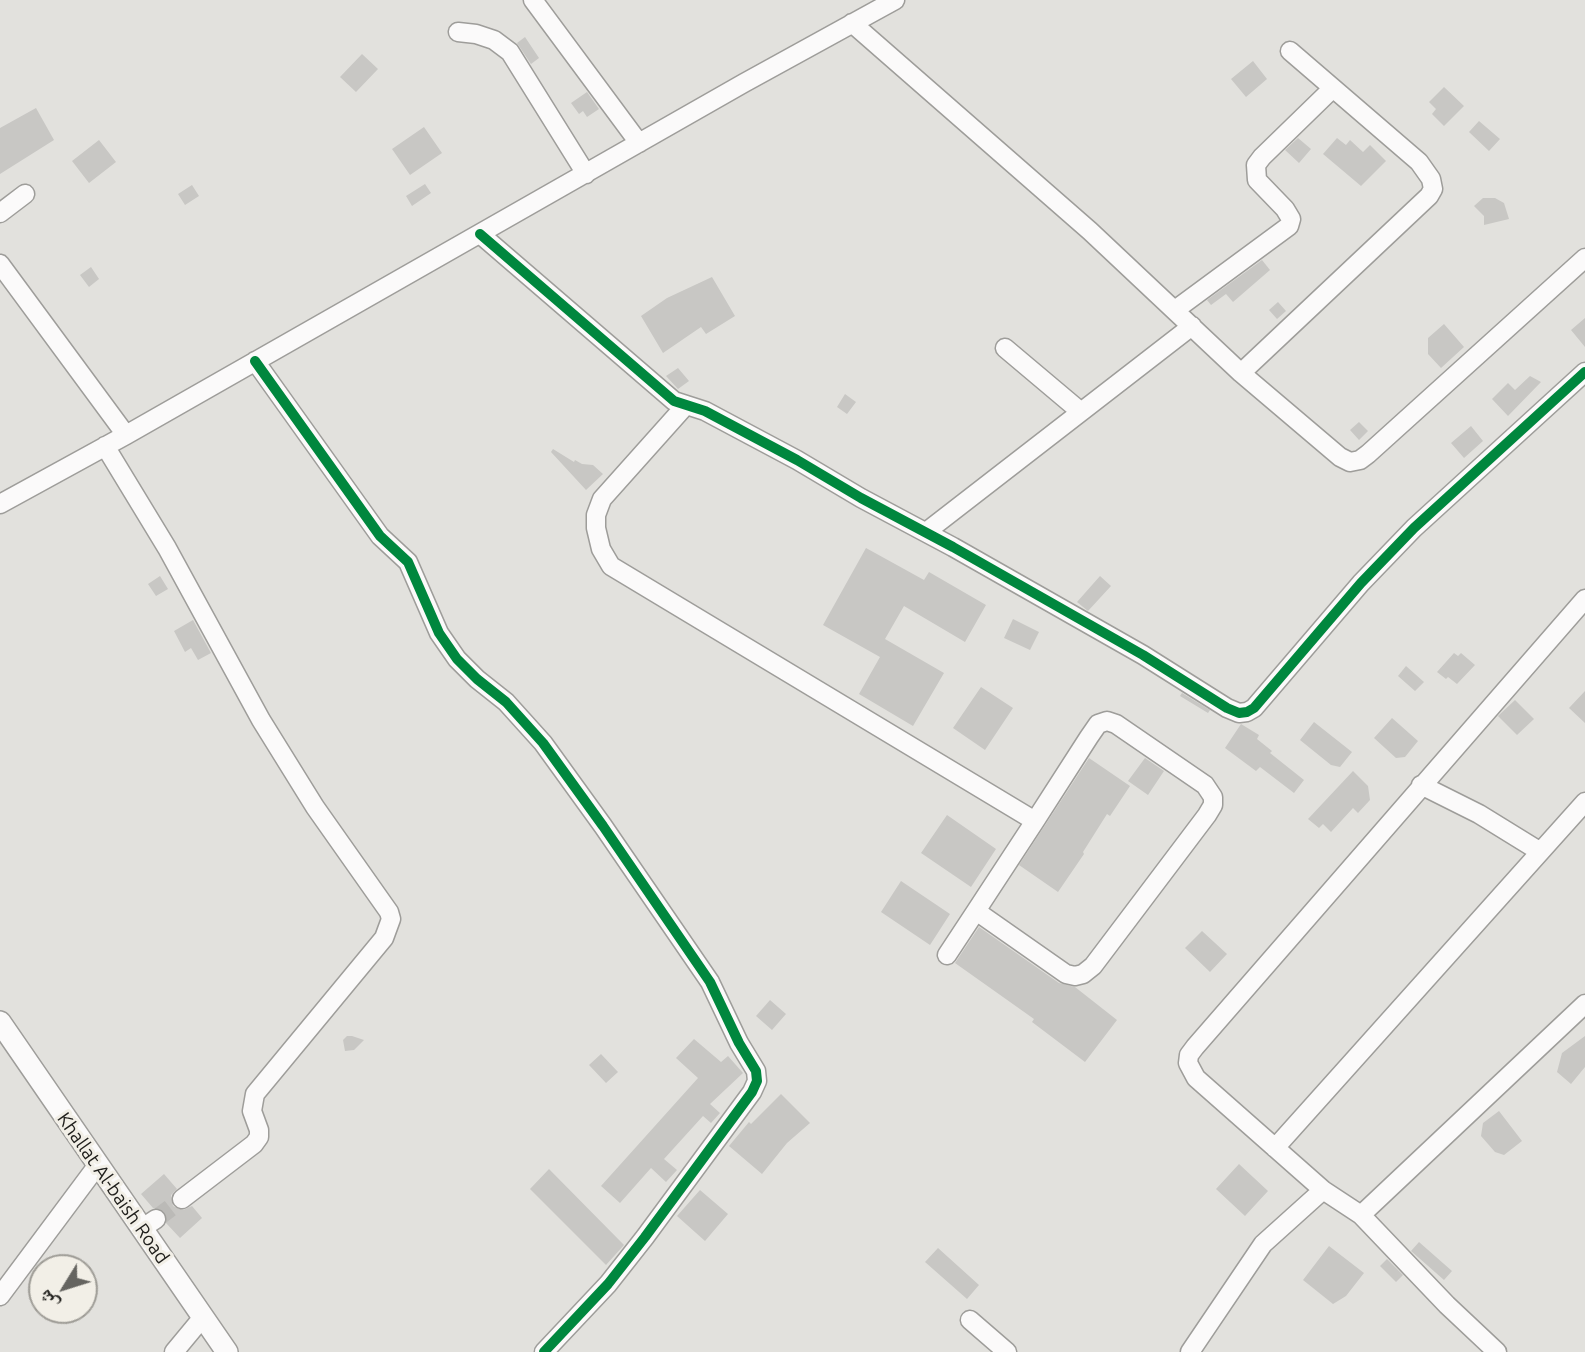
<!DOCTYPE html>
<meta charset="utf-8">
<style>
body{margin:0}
#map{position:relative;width:1585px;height:1352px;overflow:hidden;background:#e2e1dd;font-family:Ubuntu,"Noto Naskh Arabic",sans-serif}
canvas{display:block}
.north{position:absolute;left:28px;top:1254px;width:70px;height:70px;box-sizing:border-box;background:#f2efe7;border:2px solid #9e9c96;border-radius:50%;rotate:232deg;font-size:19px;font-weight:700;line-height:28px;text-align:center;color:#21201d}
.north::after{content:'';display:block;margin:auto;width:24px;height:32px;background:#656460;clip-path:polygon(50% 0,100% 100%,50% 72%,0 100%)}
</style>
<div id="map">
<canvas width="1585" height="1352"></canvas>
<div class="north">ش</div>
</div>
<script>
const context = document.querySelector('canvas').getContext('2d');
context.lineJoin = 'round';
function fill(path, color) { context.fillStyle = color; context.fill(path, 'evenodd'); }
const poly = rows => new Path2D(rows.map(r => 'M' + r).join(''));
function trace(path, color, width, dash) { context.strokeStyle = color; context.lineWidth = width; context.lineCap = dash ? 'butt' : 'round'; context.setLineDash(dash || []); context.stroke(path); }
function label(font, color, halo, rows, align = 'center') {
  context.font = font + ' Ubuntu,sans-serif'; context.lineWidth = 6; context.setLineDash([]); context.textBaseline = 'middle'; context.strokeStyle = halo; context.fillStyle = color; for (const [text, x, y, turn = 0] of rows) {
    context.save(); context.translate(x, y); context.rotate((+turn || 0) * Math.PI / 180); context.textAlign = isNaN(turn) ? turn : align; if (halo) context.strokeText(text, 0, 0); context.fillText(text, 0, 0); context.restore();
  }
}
fill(poly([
 [525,37,539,58,531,64,517,43],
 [362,54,378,69,356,92,340,77],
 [1253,61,1267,79,1246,97,1231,79],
 [1444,87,1464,106,1444,126,1432,114,1436,109,1429,102],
 [587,92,599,109,587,117,583,111,579,114,571,103],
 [36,108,54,140,0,174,0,128],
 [1479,121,1500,139,1489,151,1469,132],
 [424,127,442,153,410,175,392,149],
 [1298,138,1311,149,1299,163,1285,150],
 [1337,138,1346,145,1350,140,1363,152,1370,145,1386,161,1361,186,1323,154],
 [99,140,116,162,89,183,72,161],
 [425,184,431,193,412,206,406,196],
 [192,185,199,196,185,205,178,194],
 [1483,198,1495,198,1504,203,1509,219,1484,225,1484,216,1474,206],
 [1262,260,1270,270,1233,302,1226,294,1211,305,1207,300],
 [91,267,99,279,89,287,80,275],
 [712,277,735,316,706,334,701,327,663,353,641,316,667,298],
 [1278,302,1286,311,1277,319,1269,310],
 [1585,318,1585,347,1571,330],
 [1444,324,1464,347,1441,368,1428,354,1428,338],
 [678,368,689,381,678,389,666,376],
 [1530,376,1541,382,1508,416,1492,399,1508,383,1515,390],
 [845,394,856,402,847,414,837,407],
 [1359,422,1368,431,1359,440,1350,430],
 [1471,426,1483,441,1464,458,1451,443],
 [553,449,574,462,575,460,582,464,593,465,603,474,586,490,551,452],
 [866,548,924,580,929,572,986,605,965,642,904,606,885,639,944,673,913,726,859,694,880,657,823,625],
 [160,576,168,589,156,596,148,584],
 [1100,576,1111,586,1088,611,1077,602],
 [1013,619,1039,632,1030,650,1004,638],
 [193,620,211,653,198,660,191,648,185,652,174,631],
 [1454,653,1458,656,1461,653,1475,665,1457,684,1448,677,1446,679,1437,672],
 [1406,666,1424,682,1415,691,1398,676],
 [981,687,1013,708,985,750,953,728],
 [1585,691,1585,723,1569,708],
 [1182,693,1210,710,1208,713,1180,696],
 [1515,700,1534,719,1517,735,1498,716],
 [1392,718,1418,741,1405,757,1396,758,1374,738],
 [1314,722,1352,752,1340,767,1331,765,1300,740],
 [1241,724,1259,735,1257,739,1272,751,1270,753,1304,780,1294,793,1260,767,1256,771,1225,748],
 [1089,758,1130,786,1110,816,1107,814,1083,852,1084,854,1058,892,1019,865],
 [1145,758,1164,771,1148,795,1128,781],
 [1353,771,1368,786,1370,800,1358,813,1353,808,1331,832,1323,824,1319,828,1308,819],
 [947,815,996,849,971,887,921,853],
 [901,881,950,914,930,945,881,912],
 [979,927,1059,983,1075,987,1117,1020,1085,1062,1032,1022,1034,1019,955,963],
 [1202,931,1227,954,1210,972,1185,948],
 [770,1000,786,1014,772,1030,756,1016],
 [347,1036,352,1036,364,1040,354,1050,345,1051,343,1040],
 [1585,1036,1585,1067,1571,1084,1557,1072,1562,1053],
 [694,1039,721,1062,728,1056,743,1073,710,1104,720,1113,711,1123,703,1116,664,1159,677,1170,666,1182,651,1168,620,1203,601,1186,698,1078,676,1058],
 [601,1054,618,1072,606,1083,589,1065],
 [781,1094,810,1123,787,1143,762,1174,729,1146,749,1122,751,1124],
 [1499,1111,1522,1141,1504,1155,1495,1152,1481,1136,1483,1123],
 [1239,1164,1268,1191,1245,1216,1216,1189],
 [549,1169,624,1245,606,1265,530,1189],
 [164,1174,177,1189,171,1195,173,1206,183,1210,192,1206,202,1218,180,1238,166,1223,165,1212,160,1209,153,1208,141,1194],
 [700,1190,728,1214,705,1241,677,1216],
 [1419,1242,1452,1271,1444,1280,1411,1251],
 [1329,1246,1364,1273,1346,1296,1333,1304,1303,1280],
 [938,1248,979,1285,967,1299,925,1262],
 [1387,1259,1403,1275,1396,1282,1380,1266]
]), '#c8c7c4');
trace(poly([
 [156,1219,182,1199]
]), '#bbbab7', 18, [18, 9]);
const minor = poly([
 [533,0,639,143],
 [852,23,1090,231,1241,373,1340,457,1350,462,1360,460,1368,454,1585,258],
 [458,32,476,34,494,40,510,52,586,174],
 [0,213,25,194],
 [480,234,674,401,705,411,797,460,861,498,953,547,1143,655,1227,708,1239,713,1247,712,1254,708,1361,583,1414,528,1585,372],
 [0,264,126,435],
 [1175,310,1289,226,1291,219,1285,209,1257,180,1256,165,1262,157,1333,88],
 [1005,348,1081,412],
 [255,361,380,536,408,562,439,633,457,659,477,679,506,702,543,743,603,826,710,982,739,1043,756,1071,757,1081,752,1092,645,1237,608,1284,544,1352],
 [1241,373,1429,196,1433,189,1431,179,1419,162,1290,51],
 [686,405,602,499,596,515,596,528,601,549,611,566,1035,821],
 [105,446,167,548,261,720,315,807,389,912,391,919,384,938,255,1094,252,1111,259,1130,259,1137,254,1144,182,1199],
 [0,504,126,435,744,83,895,0],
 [926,532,1192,326],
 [1421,785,1479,814,1539,851],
 [947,955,976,911,1035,821,1089,737,1098,724,1107,721,1116,724,1205,785,1213,797,1213,805,1207,815,1093,966,1083,974,1075,976,1066,974,976,911],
 [1275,1148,1585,802],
 [1361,1215,1585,1004],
 [141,1229,156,1219],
 [0,1296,97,1166],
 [970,1320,1007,1352],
 [174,1352,203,1317],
 [1190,1352,1263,1244,1323,1190],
 [1497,1352,1447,1305,1361,1215,1323,1190,1196,1078,1188,1063,1189,1055,1195,1047,1585,599]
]);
const tertiary = poly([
 [0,1022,227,1352]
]);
trace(minor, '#9e9d9a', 21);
trace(tertiary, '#9e9d9a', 24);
trace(minor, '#fbfafa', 18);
trace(tertiary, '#fbfafa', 21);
trace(poly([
 [480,234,674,401,705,411,797,460,861,498,953,547,1143,655,1227,708,1239,713,1247,712,1254,708,1361,583,1414,528,1585,372],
 [255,361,380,536,408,562,439,633,457,659,477,679,506,702,543,743,603,826,710,982,739,1043,756,1071,757,1081,752,1092,645,1237,608,1284,544,1352]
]), '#00873e', 10);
label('19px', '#21201d', '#f2efe7', [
 ["Khallat Al-baish Road",113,1188,55]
]);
</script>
